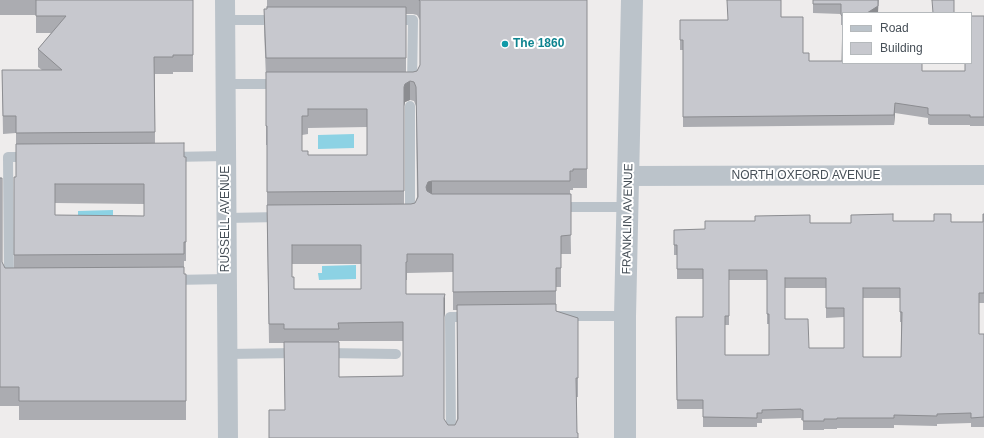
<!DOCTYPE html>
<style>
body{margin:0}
#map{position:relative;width:984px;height:438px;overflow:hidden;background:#eeecec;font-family:Helvetica,sans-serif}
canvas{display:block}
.legend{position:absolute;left:842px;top:12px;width:130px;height:52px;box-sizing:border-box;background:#fff;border:1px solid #b5b9bc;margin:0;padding:5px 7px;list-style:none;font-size:12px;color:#464f57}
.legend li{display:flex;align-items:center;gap:8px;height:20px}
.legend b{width:20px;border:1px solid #b5b9bc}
</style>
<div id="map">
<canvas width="984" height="438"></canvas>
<ul class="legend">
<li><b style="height:5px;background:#bbc3ca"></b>Road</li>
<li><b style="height:11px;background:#c7c8ce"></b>Building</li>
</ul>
</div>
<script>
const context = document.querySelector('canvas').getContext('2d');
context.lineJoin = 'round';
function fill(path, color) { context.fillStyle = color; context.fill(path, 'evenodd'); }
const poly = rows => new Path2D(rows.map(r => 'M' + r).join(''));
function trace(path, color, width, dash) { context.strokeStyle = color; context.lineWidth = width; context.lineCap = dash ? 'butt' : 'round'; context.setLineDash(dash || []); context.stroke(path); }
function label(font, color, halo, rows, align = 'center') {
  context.font = font + ' Helvetica,sans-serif'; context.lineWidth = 4; context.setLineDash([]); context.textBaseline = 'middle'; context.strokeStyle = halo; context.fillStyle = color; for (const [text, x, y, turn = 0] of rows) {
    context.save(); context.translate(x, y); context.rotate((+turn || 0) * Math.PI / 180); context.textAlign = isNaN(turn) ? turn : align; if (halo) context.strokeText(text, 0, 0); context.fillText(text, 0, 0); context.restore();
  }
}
fill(poly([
 [354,134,354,148,318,149,318,135],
 [113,210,113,224,78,226,78,211],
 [356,265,356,279,319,280,318,273,322,273,322,266]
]), '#8cd2e4');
trace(poly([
 [225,20,277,20],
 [393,20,413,20,412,84],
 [225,84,278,84],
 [171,157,226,156],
 [558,207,628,207],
 [410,216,410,106],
 [226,218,280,217],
 [173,280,227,279],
 [9,281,8,157,29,157],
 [557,316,625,316],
 [326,353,396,354],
 [227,354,296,353],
 [451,438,450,317,469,317]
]), '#bbc3ca', 10);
trace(poly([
 [225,0,228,438],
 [629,176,984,175]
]), '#bbc3ca', 20);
trace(poly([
 [625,438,625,316,632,0]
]), '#bbc3ca', 22);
fill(poly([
 [0,0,193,0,193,72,173,72,173,74,155,74,155,144,184,157,186,157,186,261,184,261,184,274,186,274,186,420,19,420,19,406,0,406,0,178,2,262,5,268,14,268,14,177,16,177,16,133,3,134,2,70,42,70,38,67,38,49,51,33,36,33,36,15,0,15],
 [55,203,144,204,144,216,55,215],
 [267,0,587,0,587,188,573,188,573,190,570,190,571,254,561,254,561,287,556,287,556,311,578,318,578,397,576,397,577,433,578,438,285,410,284,343,269,343,267,224,267,145,266,145,266,78,264,29,264,9,267,9],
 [406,14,413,14,417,15,420,20,420,65,417,71,413,72,406,72],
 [410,100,414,101,416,106,417,197,415,203,411,204,404,204,404,106,405,102],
 [367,127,367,155,308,155,302,151,302,135,308,134,308,128],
 [292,264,361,264,361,289,294,289,292,277],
 [453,272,453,310,457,310,457,419,455,425,448,425,444,419,444,317,445,313,406,294,406,280,407,280,407,273],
 [339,341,403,341,403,376,339,377],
 [813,0,879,0,878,13,843,13,843,63,922,63,922,71,965,71,984,16,984,126,970,126,970,125,930,125,928,124,928,118,895,113,894,125,683,127,683,50,680,50,680,20,728,20,781,17,803,53,809,61,842,61,843,25,841,25,841,14,813,13],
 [984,214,984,303,979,303,979,334,984,334,984,427,971,427,971,423,937,424,937,426,894,425,894,428,837,428,837,429,824,429,824,430,803,430,803,420,801,420,801,418,762,419,762,423,757,423,757,427,703,427,703,409,677,409,676,317,703,317,703,279,677,279,677,255,674,255,674,230,705,229,755,221,755,216,810,223,851,223,893,221,951,222,983,222],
 [729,280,767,280,767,324,769,324,769,355,725,355,725,325,729,325],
 [785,288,826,288,826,318,844,317,844,348,809,348,785,319],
 [863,298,900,298,900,322,901,322,901,357,863,357]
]), '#abacb1');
fill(poly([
 [878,0,878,13,867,13],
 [410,81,410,100,405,102,404,106,404,87,405,84],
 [895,103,895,113,894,125,894,115],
 [432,181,432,200,428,201,426,187,428,182],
 [445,294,445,313,444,317,444,298]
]), '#8b8c90');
const building = poly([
 [36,0,193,0,193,55,173,55,173,57,154,57,155,132,16,133,16,116,3,116,2,70,62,70,38,49,66,16,36,16,36,0],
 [419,0,587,0,587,169,573,169,573,171,570,171,570,181,432,181,428,182,426,187,427,191,432,194,571,194,571,235,561,236,561,268,556,268,556,291,453,292,453,254,407,254,407,262,406,262,406,294,445,294,444,298,444,419,448,425,455,425,458,419,457,305,556,304,556,311,578,318,578,378,576,378,577,433,578,433,578,438,269,438,269,410,285,410,284,342,339,342,339,377,403,376,403,322,338,323,339,329,284,329,284,324,269,324,267,205,411,204,415,203,418,197,416,87,414,82,410,81,405,84,404,87,404,191,267,192,267,126,266,126,266,72,413,72,417,71,420,65,420,1,419,0],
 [308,109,367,109,367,155,308,155,308,151,302,151,302,116,308,116,308,109],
 [292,245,361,245,361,289,294,289,294,277,292,277,292,245],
 [727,0,781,0,781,17,803,17,803,53,809,53,809,61,842,61,843,16,841,15,841,4,813,4,813,0,878,0,878,6,867,13,843,13,843,63,922,63,922,71,965,71,965,63,971,63,971,16,984,16,984,117,970,117,970,115,930,115,928,114,928,108,895,103,894,115,683,117,683,40,680,40,680,20,728,20,727,0],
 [932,0,954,0,954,13,933,13,932,0],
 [267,7,406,7,406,58,266,58,264,9,267,9,267,7],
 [184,143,184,157,186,157,186,242,184,242,184,254,14,255,14,177,16,177,16,144,184,143],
 [55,184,144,184,144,216,55,215,55,184],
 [0,178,2,178,2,262,5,268,184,267,184,274,186,274,186,401,19,401,19,387,0,387,0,178],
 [893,214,893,221,934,221,934,214,951,214,951,222,983,222,983,214,984,214,984,293,979,293,979,334,984,334,984,417,971,418,971,413,937,414,937,416,894,415,894,418,837,418,837,419,824,419,824,421,803,421,803,410,801,410,801,409,762,410,762,413,757,413,757,418,703,417,703,400,677,400,676,317,703,317,703,269,677,269,677,245,674,245,674,230,705,229,705,221,755,221,755,216,810,215,810,223,851,223,851,215,893,214],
 [729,270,767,270,767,314,769,314,769,355,725,355,725,316,729,316,729,270],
 [785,278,826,278,826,308,844,308,844,348,809,348,808,319,785,319,785,278],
 [863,288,900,288,900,312,902,312,901,357,863,357,863,288]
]);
fill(building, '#c7c8ce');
trace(building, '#8b8c90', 1);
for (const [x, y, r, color] of [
 [505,44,4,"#0f9aa8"]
]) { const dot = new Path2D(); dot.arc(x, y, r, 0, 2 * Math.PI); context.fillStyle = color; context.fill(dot); trace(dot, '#fff', 1.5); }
label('bold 12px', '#0d838f', '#fff', [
 ["The 1860",513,44]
], 'left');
label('12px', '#464f57', '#fff', [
 ["NORTH OXFORD AVENUE",806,176],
 ["RUSSELL AVENUE",226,219,-90],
 ["FRANKLIN AVENUE",628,219,-89]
]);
</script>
